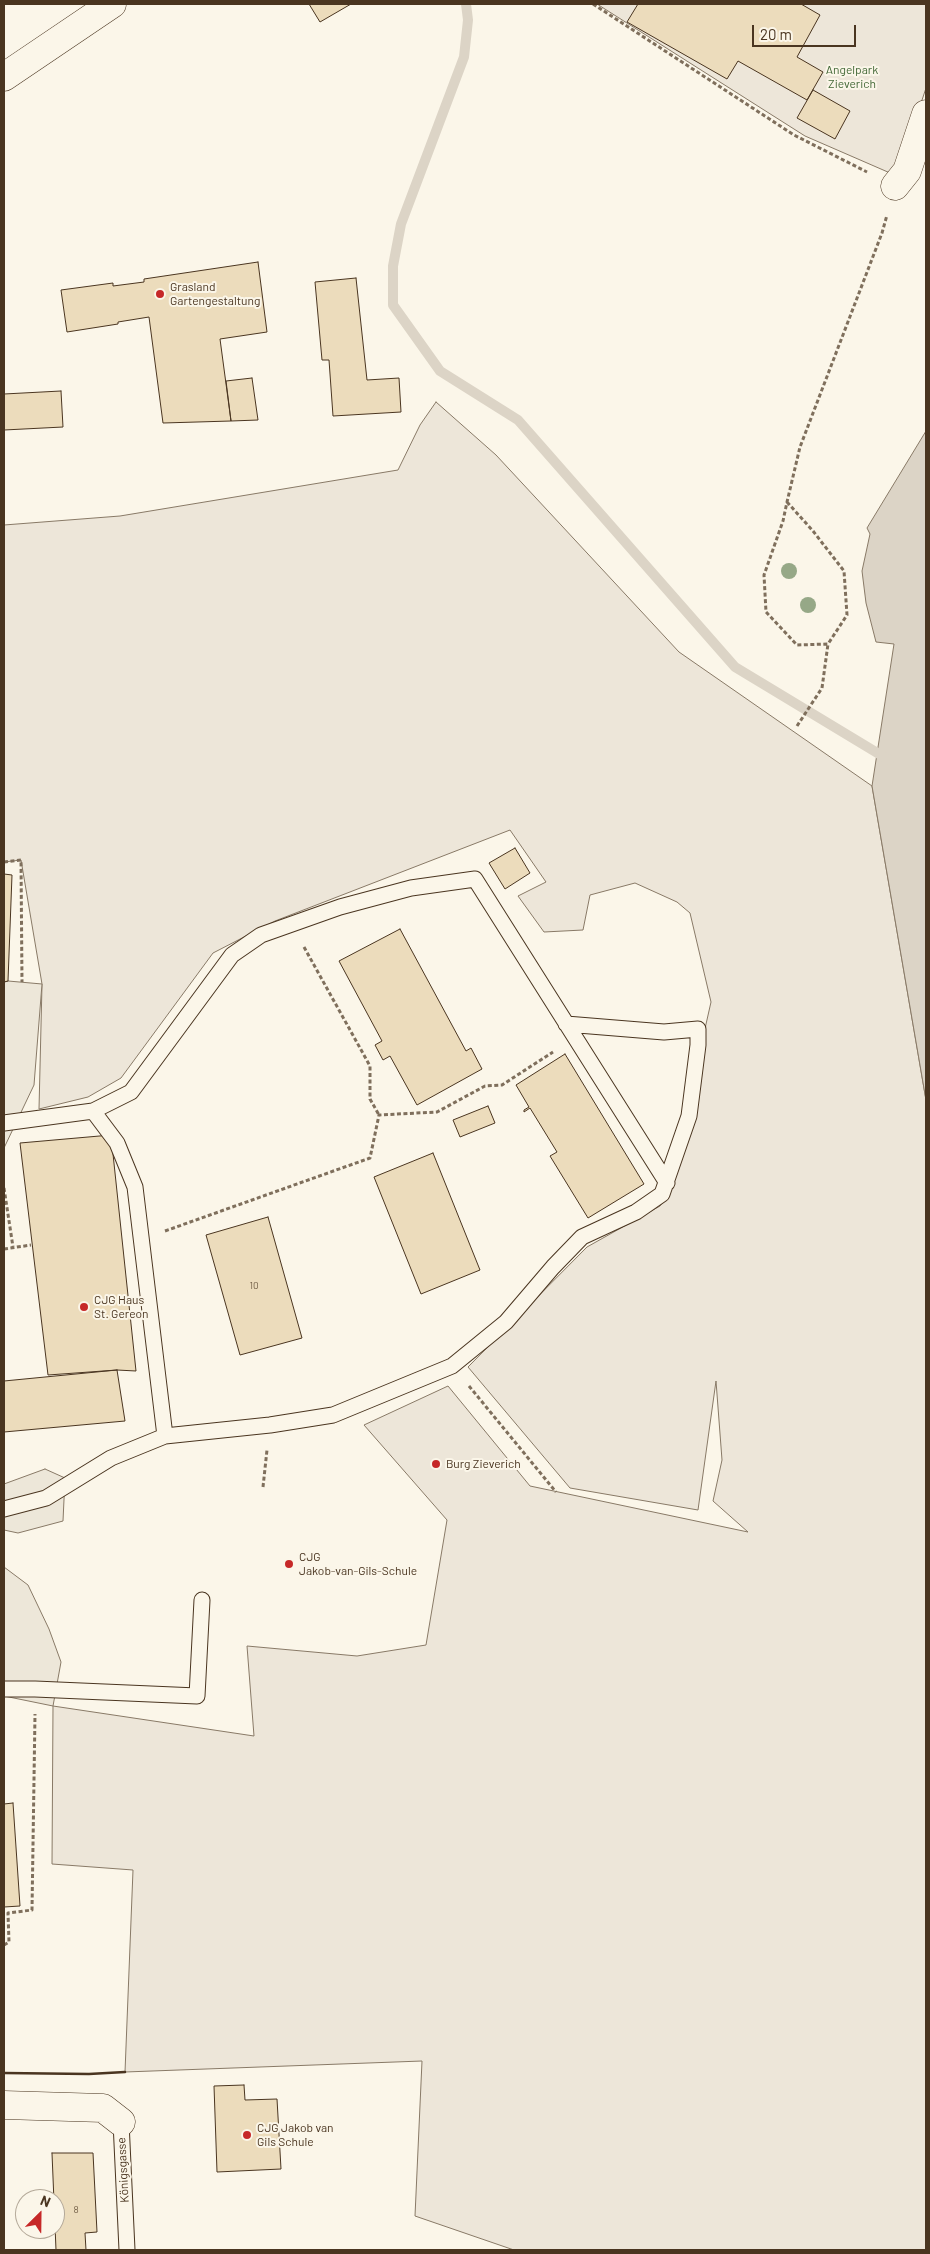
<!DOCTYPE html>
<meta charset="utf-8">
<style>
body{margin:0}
#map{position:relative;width:930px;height:2254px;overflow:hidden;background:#fbf6e9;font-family:Barlow,sans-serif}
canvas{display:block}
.frame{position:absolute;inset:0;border:5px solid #4a3520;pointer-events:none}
.north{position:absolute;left:15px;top:2189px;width:50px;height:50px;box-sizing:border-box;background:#fbf6e9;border:1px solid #b4a999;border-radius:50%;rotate:23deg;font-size:14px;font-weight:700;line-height:20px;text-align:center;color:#4a3520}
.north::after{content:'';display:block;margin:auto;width:18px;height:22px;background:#c62828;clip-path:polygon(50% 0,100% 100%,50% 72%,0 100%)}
.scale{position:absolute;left:752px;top:25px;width:104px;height:22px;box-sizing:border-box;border:2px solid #4a3520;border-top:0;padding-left:6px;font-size:15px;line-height:18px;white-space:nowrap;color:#4a3520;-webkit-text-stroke:4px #fbf6e9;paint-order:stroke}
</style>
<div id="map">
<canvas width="930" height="2254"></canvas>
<div class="frame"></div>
<div class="north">N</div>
<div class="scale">20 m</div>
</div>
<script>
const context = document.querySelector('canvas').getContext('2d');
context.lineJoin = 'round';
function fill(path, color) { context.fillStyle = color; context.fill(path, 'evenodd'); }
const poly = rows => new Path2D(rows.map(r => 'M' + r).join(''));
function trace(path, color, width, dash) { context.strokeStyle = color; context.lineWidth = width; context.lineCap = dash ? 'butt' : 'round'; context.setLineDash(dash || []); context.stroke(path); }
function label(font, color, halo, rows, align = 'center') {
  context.font = font + ' Barlow,sans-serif'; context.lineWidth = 4; context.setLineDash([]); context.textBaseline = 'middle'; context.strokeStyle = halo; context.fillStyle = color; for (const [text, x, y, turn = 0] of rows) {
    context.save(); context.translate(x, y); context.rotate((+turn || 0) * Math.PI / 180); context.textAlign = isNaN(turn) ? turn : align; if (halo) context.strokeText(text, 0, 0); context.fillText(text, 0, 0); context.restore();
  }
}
const green = poly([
 [597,4,926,4,926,88,897,176,805,136,597,4],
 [436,402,496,455,679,652,872,786,926,1100,926,2250,514,2250,415,2216,422,2061,125,2072,133,1870,52,1864,53,1706,254,1736,247,1646,357,1656,426,1645,447,1520,364,1425,448,1386,530,1486,748,1532,713,1501,722,1460,716,1381,698,1510,570,1488,468,1367,587,1247,660,1206,667,1197,711,1002,690,913,677,902,635,883,590,895,583,930,544,932,518,896,546,882,510,830,275,921,213,953,121,1078,88,1097,39,1109,42,984,21,860,4,862,4,525,120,516,398,470,420,425,436,402]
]);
fill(green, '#ede6d9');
trace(green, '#887966', 1);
const parking = poly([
 [8,981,42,984,34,1085,4,1148,4,982,8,981],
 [45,1469,65,1478,63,1521,18,1533,4,1530,4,1484,45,1469],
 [4,1567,28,1585,49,1629,61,1662,53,1706,4,1696,4,1567]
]);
fill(parking, '#ede7d9');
trace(parking, '#887966', 1);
const water = poly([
 [926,431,926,1100,872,786,894,644,876,642,866,603,862,571,870,534,867,528,926,431]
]);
fill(water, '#dcd4c6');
trace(water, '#887966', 1);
trace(poly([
 [466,4,468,20,464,57,401,224,393,266,393,305,440,371,518,420,735,667,889,760]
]), '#dcd4c6', 10);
const building = poly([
 [309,4,351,4,320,22,309,4],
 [638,4,801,4,820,15,797,57,823,72,807,100,738,61,727,79,627,22,638,4],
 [813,90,850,111,835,139,797,118,813,90],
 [258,262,267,332,220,339,231,421,163,423,149,317,118,322,118,324,67,332,61,290,113,283,113,286,144,282,144,279,258,262],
 [356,278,367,380,399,378,401,412,333,416,329,360,322,360,315,282,356,278],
 [252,378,258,420,231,421,226,381,252,378],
 [61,391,63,427,4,430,4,394,61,391],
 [515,848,530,873,505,889,489,863,515,848],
 [4,874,12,875,8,981,4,982,4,874],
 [400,929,466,1051,471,1048,482,1069,417,1105,390,1056,383,1060,375,1045,382,1041,339,961,400,929],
 [565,1054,644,1184,588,1218,550,1156,557,1152,530,1108,524,1112,524,1110,529,1107,516,1085,565,1054],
 [488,1106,495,1123,460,1137,453,1120,488,1106],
 [111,1135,136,1371,117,1370,48,1375,20,1143,111,1135],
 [433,1153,480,1270,421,1294,374,1177,433,1153],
 [268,1217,302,1338,240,1355,206,1235,268,1217],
 [117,1370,125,1421,4,1432,4,1381,117,1370],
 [13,1803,20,1906,4,1907,4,1804,13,1803],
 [244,2085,245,2100,277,2099,281,2169,217,2172,214,2086,244,2085],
 [52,2153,93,2153,97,2232,85,2233,86,2250,56,2250,52,2153]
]);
fill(building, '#ecdcbc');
trace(building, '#4a3520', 1);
const lane = poly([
 [93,1111,117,1143,135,1187,165,1436],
 [4,1123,93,1111,131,1092,232,955,261,935,340,907,411,888,475,879,667,1183],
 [4,1509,46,1498,111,1458,165,1436,270,1425,333,1415,452,1366,506,1322,553,1267,582,1237,636,1212,662,1194,689,1116,698,1045,698,1029,664,1032,566,1024],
 [4,1689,35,1689,197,1696,202,1600],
 [121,2122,127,2250]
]);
const street = poly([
 [4,77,112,4],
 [895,186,907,171,926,114],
 [4,2105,103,2108,121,2122]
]);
trace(lane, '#4a3520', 17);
trace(street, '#4a3520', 29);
trace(poly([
 [593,4,794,135,867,172],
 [787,502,813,531,844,571,847,615,828,644,797,645,766,612,764,575,783,521,787,502,800,447,882,233,887,215],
 [797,726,822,688,828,644],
 [4,862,21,860,22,982],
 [304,947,370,1066,370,1099,379,1115],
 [4,1188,13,1247],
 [165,1231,370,1158,379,1115,437,1112,485,1086,502,1085,553,1052],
 [4,1249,31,1245],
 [469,1386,556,1492],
 [263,1487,267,1450],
 [4,1945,9,1942,8,1913,32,1910,35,1714]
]), '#7f6f5c', 3, [4, 2.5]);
trace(lane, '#fbf6e9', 15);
trace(street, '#fbf6e9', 28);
trace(poly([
 [4,2073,89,2074,125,2072]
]), '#4a3520', 2.5);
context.fillStyle = '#96a887';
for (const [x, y] of [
 [789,571],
 [808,605]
]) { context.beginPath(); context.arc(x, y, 8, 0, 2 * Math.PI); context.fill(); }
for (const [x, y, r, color] of [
 [160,294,5,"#c62828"],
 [84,1307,5,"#c62828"],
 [436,1464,5,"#c62828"],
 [289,1564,5,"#c62828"],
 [247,2135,5,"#c62828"]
]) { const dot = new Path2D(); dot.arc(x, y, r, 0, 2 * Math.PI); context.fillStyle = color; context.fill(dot); trace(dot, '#fbf6e9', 2); }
label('10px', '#725f47', null, [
 ["10",254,1286],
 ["8",76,2210]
]);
label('12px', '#436837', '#fbf6e9', [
 ["Angelpark",852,70],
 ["Zieverich",852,84]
]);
label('12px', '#4a3520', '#fbf6e9', [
 ["Grasland",170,287],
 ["Gartengestaltung",170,301],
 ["CJG Haus",94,1300],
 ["St. Gereon",94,1314],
 ["Burg Zieverich",446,1464],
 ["CJG",299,1557],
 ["Jakob-van-Gils-Schule",299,1571],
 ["CJG Jakob van",257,2128],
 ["Gils Schule",257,2142]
], 'left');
label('12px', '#4a3520', '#fbf6e9', [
 ["Königsgasse",123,2170,-93]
]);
</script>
